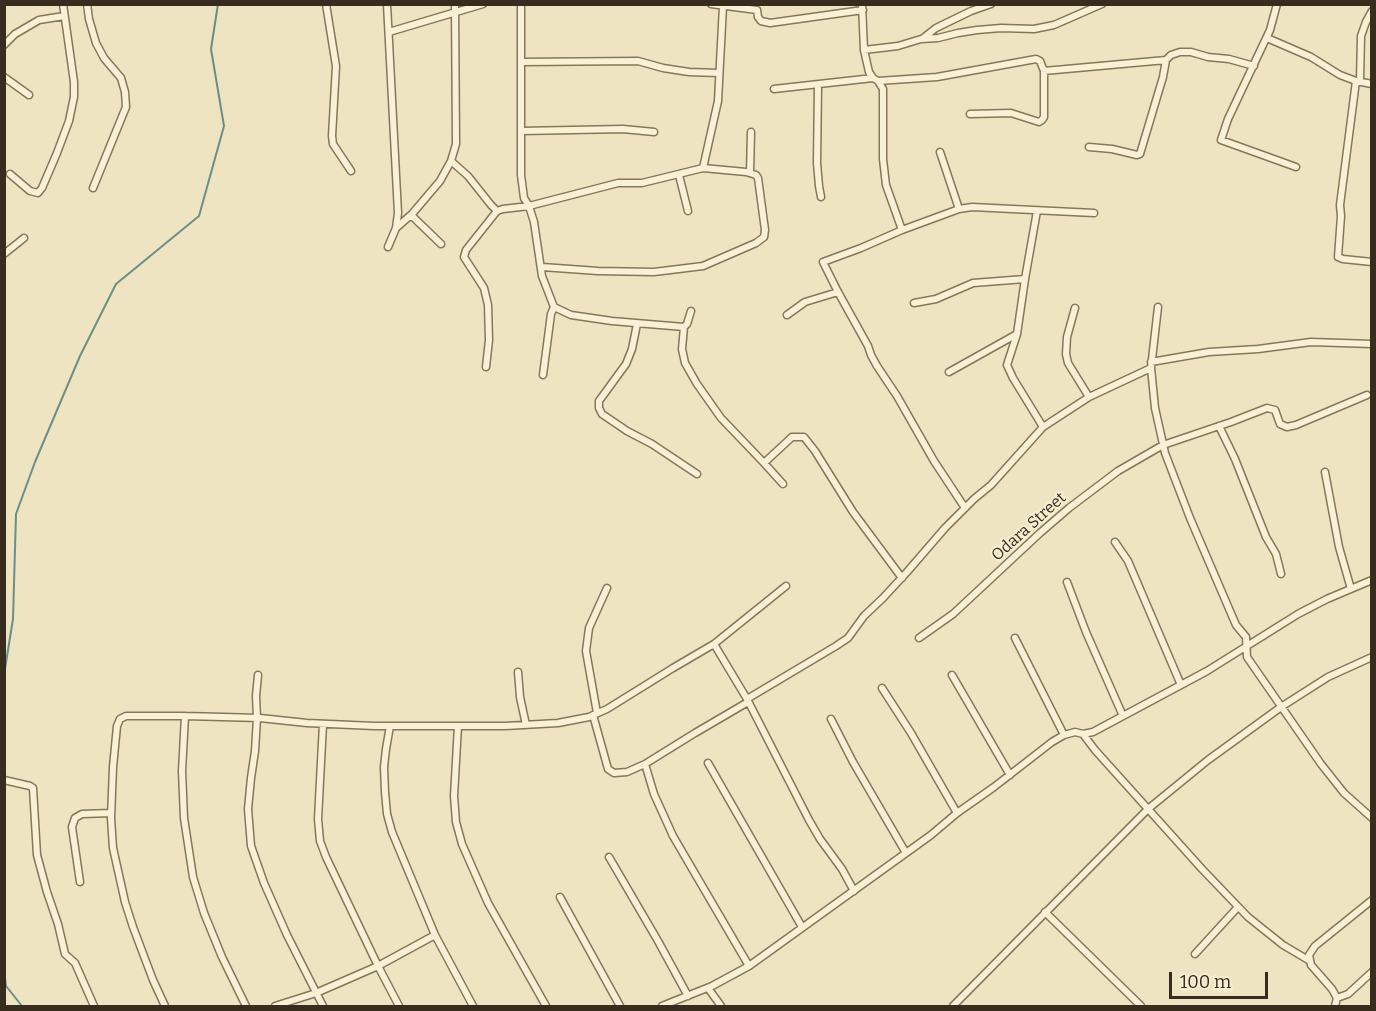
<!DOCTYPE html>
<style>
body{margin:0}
#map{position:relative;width:1376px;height:1011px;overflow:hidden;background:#eee4c2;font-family:Bitter,serif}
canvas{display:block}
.frame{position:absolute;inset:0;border:6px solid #372c1d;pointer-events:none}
.scale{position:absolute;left:1169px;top:972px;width:99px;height:27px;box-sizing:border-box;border:3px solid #372c1d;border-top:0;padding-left:8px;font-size:18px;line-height:21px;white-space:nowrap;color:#372c1d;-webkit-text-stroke:4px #f5eed1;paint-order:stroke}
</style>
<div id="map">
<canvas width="1376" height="1011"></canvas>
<div class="frame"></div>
<div class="scale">100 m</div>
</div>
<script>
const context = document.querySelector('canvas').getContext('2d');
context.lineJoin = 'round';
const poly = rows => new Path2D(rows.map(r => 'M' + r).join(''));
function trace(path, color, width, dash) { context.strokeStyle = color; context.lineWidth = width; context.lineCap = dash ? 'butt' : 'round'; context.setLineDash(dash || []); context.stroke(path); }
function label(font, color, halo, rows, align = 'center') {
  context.font = font + ' Bitter,serif'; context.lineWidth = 4.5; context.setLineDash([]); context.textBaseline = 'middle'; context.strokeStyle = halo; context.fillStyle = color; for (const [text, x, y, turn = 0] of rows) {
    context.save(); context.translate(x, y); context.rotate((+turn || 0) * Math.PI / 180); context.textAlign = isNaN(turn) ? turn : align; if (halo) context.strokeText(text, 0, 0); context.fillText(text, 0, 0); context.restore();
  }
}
trace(poly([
 [4,675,13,619,16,514,35,462,80,356,116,284,199,216,224,126,211,49,218,4],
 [4,969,6,986,22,1006]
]), '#6b8e89', 2);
const minor = poly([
 [87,4,89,19,96,43,104,58,121,78,125,92,126,107,93,188],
 [326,4,336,66,332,136,333,144,351,171],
 [387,4,398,213,396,228,388,247],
 [521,4,521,175,524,198,529,206,534,222,542,276,554,307,571,315,612,321,684,327,687,324,691,311],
 [711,4,757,10,758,17,761,21,770,23,863,10],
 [862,4,864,50,869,72,873,78,878,81,883,89,883,159,886,185,902,230],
 [1277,4,1270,30,1228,119,1221,140,1296,167],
 [389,32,483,4],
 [1267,38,1311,57,1340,75,1356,81,1372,84],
 [922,39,936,28,971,11,991,4],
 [4,45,15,34,39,20,64,16],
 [864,50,898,46,921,39,938,38,958,33,977,30,1001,28,1034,29,1054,25,1102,4],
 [521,62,638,61,663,68,689,72,718,73],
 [4,77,29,95],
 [878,81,937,77,1036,59,1040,61,1044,71,1166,60],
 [1356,81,1340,205,1341,216,1338,257,1343,259,1372,262],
 [1360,81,1361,36,1366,22,1372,11],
 [818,85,817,163,819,186,821,197],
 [774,89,873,78],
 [970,114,1011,113,1039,122,1042,120,1044,117,1044,71],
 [521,131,623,129,654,132],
 [1089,147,1112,149,1137,155,1140,154,1163,77,1166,60,1171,55,1180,52,1191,52,1208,57,1229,59,1254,66],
 [940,152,959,209],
 [451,161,468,176,491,205,497,211,503,209,529,206,618,183,642,183,703,168,746,172,756,175,758,178,765,230,764,237,756,243,703,266,654,272,598,271,542,267],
 [703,168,718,101,723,6],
 [750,173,751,132],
 [10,174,30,191,38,193,42,188,57,153,69,121,74,97,74,82,63,4],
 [679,175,688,211],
 [411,215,441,244],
 [396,228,412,214,440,181,451,161,456,144,455,4],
 [4,254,24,238],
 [1025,279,1037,211],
 [914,303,936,299,973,283,1025,279,1017,334,1007,365,1013,378,1043,427],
 [1158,307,1151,368,1155,408,1165,453,1190,518,1236,625,1246,637,1247,657,1321,764,1344,793,1372,818],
 [1075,308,1067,337,1066,354,1068,363,1089,397],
 [787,315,805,302,838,292],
 [637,324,632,349,626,364,599,401,599,408,602,414,627,431,652,444,697,474],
 [684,327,682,349,685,363,697,384,721,418,764,463,792,437,804,437,815,451,853,512,902,578],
 [1151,362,1209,352,1258,349,1311,342,1372,344],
 [486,367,489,340,488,305,484,288,464,257,466,250,497,211],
 [949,372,1017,334],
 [543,375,551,314,554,307],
 [1219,426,1235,459,1266,537,1276,554,1281,574],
 [764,463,783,484],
 [1325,472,1339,547,1351,589],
 [965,508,934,461,897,396,877,366,871,355,868,346,838,292,823,262,861,248,902,230,959,209,972,207,1094,213],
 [1115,542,1128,561,1181,685],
 [1067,582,1086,632,1123,716],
 [919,638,953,614,1040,533,1069,508,1118,471,1163,445,1231,422,1267,408,1275,410,1280,424,1287,427,1296,425,1367,395],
 [1015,638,1064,735],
 [714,644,747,699,809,820,820,839,842,869,854,891],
 [518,672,520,697,526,725],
 [258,675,256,696,257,718,255,751,251,778,248,809,251,846,264,883,287,935,323,1006],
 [952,675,1010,775],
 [882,688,911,733,957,813],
 [747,699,836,646,848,638,864,616,883,598,907,572,945,528,974,499,991,485,1043,427,1089,397,1151,368],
 [597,713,586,651,589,628,607,588],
 [593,715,608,769,614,773,627,772,645,764,695,733,748,702],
 [185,716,182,771,184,818,193,877,204,913,222,957,246,1006],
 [831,719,853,762,906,853],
 [323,724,318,819,320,841,326,857,378,966,399,1006],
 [390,726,386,749,384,767,385,792,387,814,392,832,435,935,473,1006],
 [458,726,454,796,456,822,462,844,488,903,546,1006],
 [1083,734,1095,750,1202,869,1248,917,1283,945,1310,961],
 [708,763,802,927],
 [645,764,654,794,673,836,749,966],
 [4,780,30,786,33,788,37,855,47,892,58,924,65,954,75,963,94,1006],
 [609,857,658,941,688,996],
 [80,882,72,827,75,818,82,814,111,813],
 [560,897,620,1006],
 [1045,912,1141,1006],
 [1195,954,1238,907],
 [708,988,721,1006],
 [1337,998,1348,994,1372,972],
 [165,1006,153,980,133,927,125,902,113,848,111,818,113,767,117,726,120,719,126,716,185,716,260,718,307,723,374,726,505,726,558,723,589,717,607,709,673,668,714,644,786,586],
 [275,1006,316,993,378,966,435,935],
 [662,1006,712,986,749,966,931,835,957,813,994,787,1052,742,1064,735,1075,732,1083,734,1093,732,1207,671,1298,614,1327,599,1372,580],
 [953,1006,1148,809,1208,760,1281,707,1328,677,1372,657],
 [1335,1006,1337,998,1332,989,1311,965,1309,955,1315,946,1372,900]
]);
trace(minor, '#877659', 9);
trace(minor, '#f9f1d5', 6);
label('16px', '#372c1d', '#f5eed1', [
 ["Odara Street",1029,527,-42]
]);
</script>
